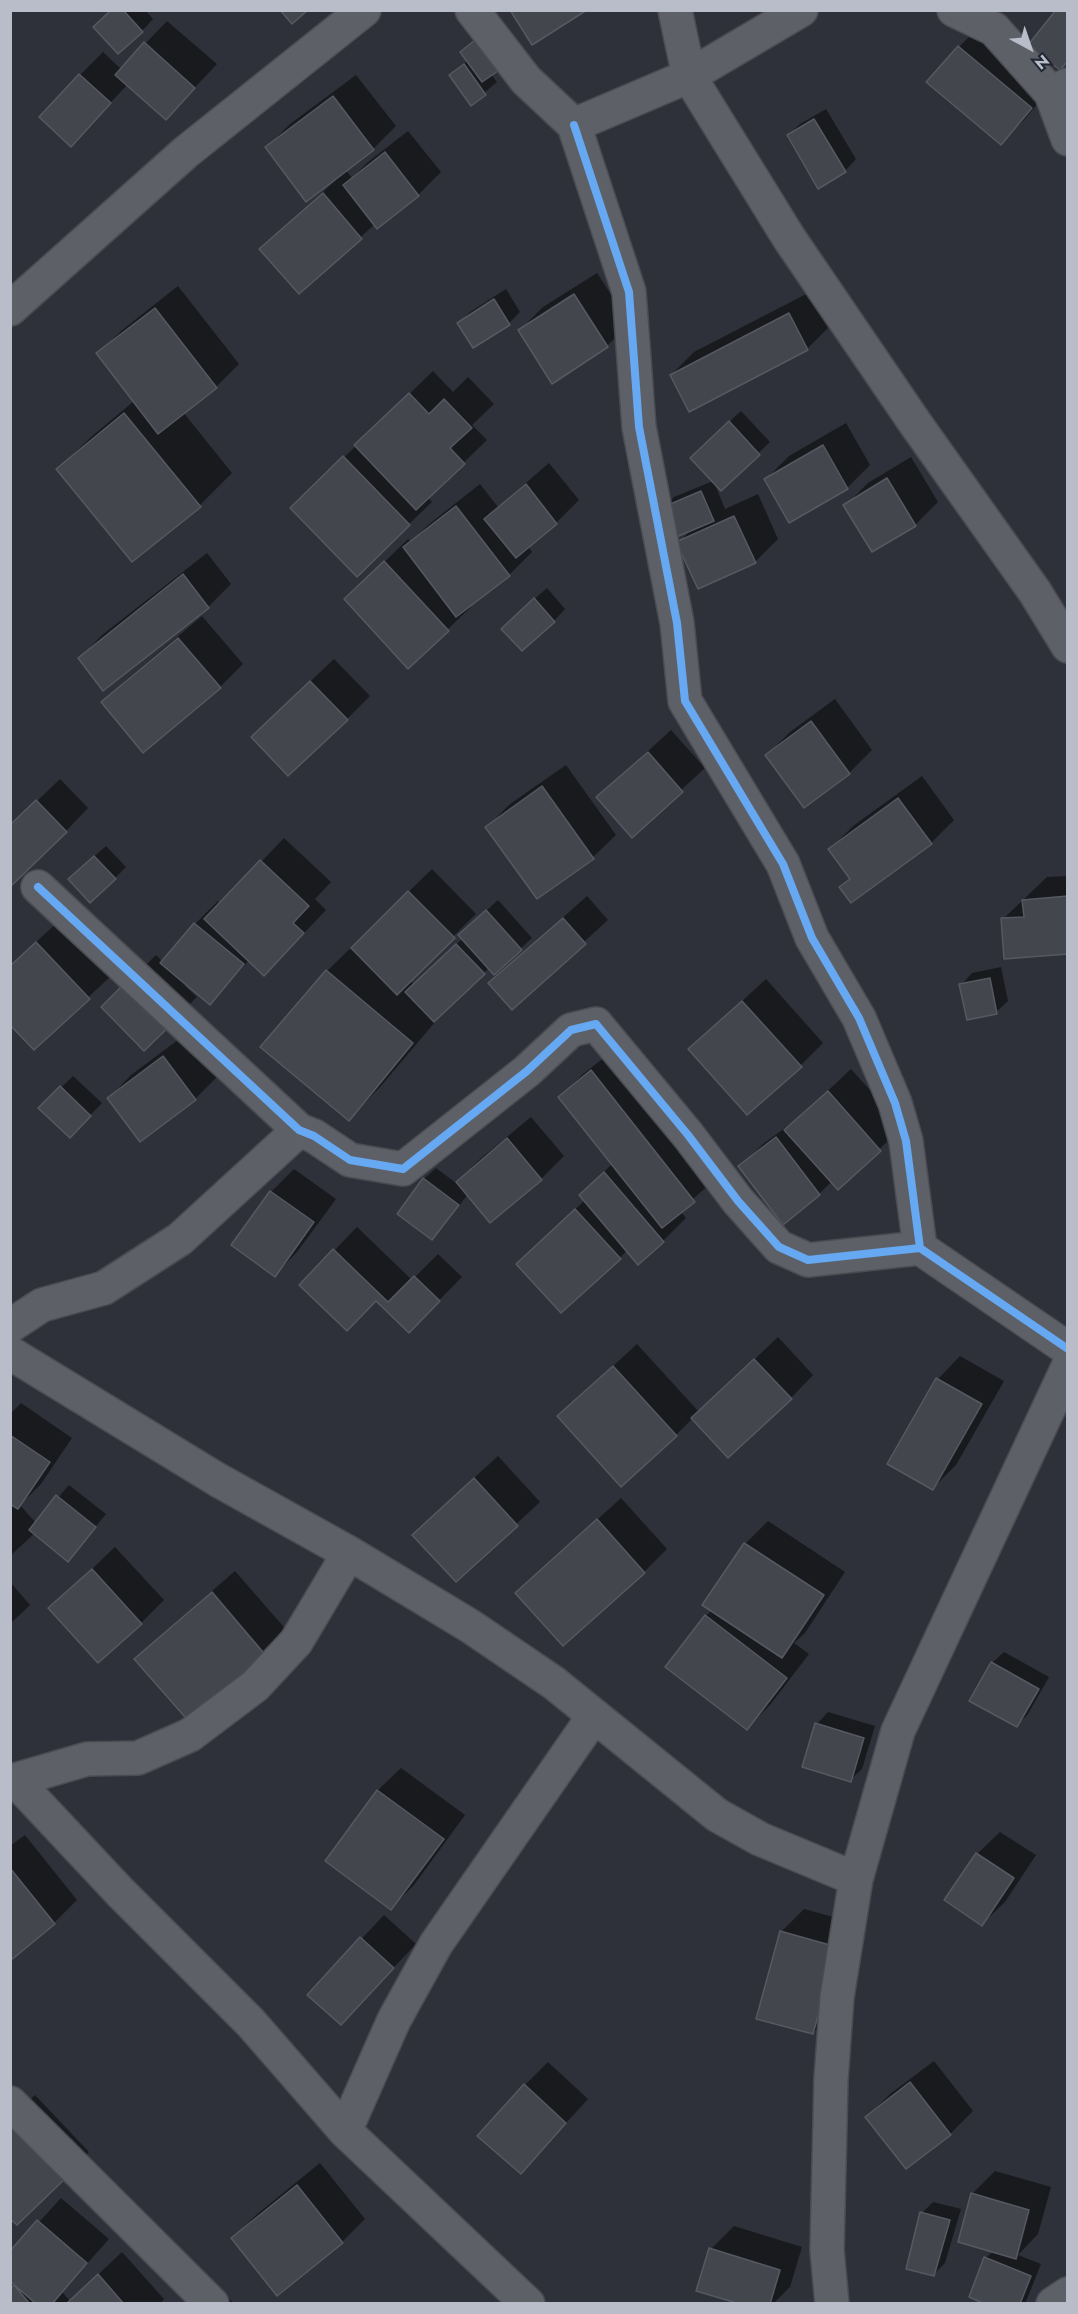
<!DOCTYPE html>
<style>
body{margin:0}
#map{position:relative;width:1078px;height:2314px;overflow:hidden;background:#2e3139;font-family:Jost,sans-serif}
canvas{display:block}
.frame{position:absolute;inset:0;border:12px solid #b9bdc9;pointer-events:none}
.north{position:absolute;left:1000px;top:18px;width:60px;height:60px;-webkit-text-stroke:4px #212634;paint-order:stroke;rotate:140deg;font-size:16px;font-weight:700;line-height:24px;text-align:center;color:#b9bdc9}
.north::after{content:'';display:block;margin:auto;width:21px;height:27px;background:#b9bdc9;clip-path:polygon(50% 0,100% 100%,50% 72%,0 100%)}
</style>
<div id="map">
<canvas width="1078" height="2314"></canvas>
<div class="frame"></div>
<div class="north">N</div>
</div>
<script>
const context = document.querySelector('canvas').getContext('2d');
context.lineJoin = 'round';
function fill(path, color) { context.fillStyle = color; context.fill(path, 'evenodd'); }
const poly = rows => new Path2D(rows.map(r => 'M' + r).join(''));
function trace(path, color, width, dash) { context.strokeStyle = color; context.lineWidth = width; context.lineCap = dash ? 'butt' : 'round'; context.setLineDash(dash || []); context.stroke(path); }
fill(poly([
 [112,10,145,10,153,19,142,31],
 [167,21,217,64,166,118,128,84,71,145,80,75,103,52,121,69],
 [982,24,1054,84,1024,120,1001,143,959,47],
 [487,30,508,58,491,74,497,82,471,104,451,76,468,60,462,52],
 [356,75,396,126,373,149,346,170,352,178,368,162,408,131,441,172,418,195,378,227,375,224,299,292,261,249,336,180,267,147,290,124],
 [826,109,856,159,845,171,788,135,800,124],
 [597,273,630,323,607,346,520,330,543,307],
 [178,286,239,364,216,387,183,412,232,473,200,505,132,560,58,469,91,437,134,401,98,354,121,331],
 [506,289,520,312,509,323,474,346,459,323,470,312],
 [812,291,830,326,807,349,671,375,694,352],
 [433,371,453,392,468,377,494,404,472,425,487,440,428,497,432,502,409,524,292,508],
 [741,411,770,442,721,489,714,482,725,509,758,494,778,539,755,562,678,543,692,529,663,509,674,497,713,481,703,446],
 [846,423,870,465,847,488,766,479,789,456],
 [911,457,938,502,915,525,845,506,868,483],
 [549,463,579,500,556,523,528,546,532,552,509,575,469,605,471,607,408,667,369,577,408,539,411,542,428,525,480,484,498,507],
 [207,553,231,584,208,607,80,658,102,635],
 [547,588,565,609,554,621,514,617],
 [202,616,243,664,220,687,103,702,126,680],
 [334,659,370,696,347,719,276,714],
 [835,699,872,750,849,773,767,755,790,732],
 [671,730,705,768,632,835,598,797],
 [566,765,616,835,593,857,538,897,487,827,510,804],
 [922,776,954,820,931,843,841,887,851,878,830,849,853,826],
 [60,779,88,808,66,831,10,827],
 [284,838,331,882,315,899,326,910,287,951,249,960,210,1003,187,984,185,986,197,997,144,1049,103,1007,156,955,163,962,195,924,218,901,221,904],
 [106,846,126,867,115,878,81,868],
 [432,869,476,914,409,980,414,985,463,938,472,924,498,900,532,938,520,949,489,968,446,1009,381,1086,349,1119,327,971],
 [1068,876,1068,952,1003,919,1047,877],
 [587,896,608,920,512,1007,490,983],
 [60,920,112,975,34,1048,10,966],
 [1001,967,1008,1001,996,1012,961,985,972,973],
 [766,979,823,1043,800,1066,690,1049],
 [186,1034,218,1076,195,1099,109,1098,131,1075],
 [615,1049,716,1178,680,1211,686,1218,663,1241,627,1250,620,1258,518,1264,585,1200,581,1195,613,1163,560,1097,583,1074],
 [851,1069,903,1127,838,1188,832,1181,819,1194,740,1167,763,1144,801,1116],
 [73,1076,102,1103,70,1136,40,1108],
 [531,1117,564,1156,541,1179,490,1221,468,1194,443,1227,432,1238,424,1179,436,1168,456,1183,480,1159],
 [294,1169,336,1199,297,1252,275,1275,233,1245,272,1191],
 [357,1227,412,1280,438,1254,462,1277,409,1331,377,1299,301,1285],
 [778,1337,813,1375,791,1398,693,1418,676,1435,559,1416,637,1344,699,1412],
 [960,1356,1004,1381,956,1465,933,1488,938,1379],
 [21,1403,72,1438,41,1484,20,1505,36,1523,69,1485,106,1514,68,1560,35,1533,10,1556,10,1414],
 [498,1456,540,1502,456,1580,437,1512],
 [621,1498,667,1549,644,1572,517,1593],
 [768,1521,845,1572,805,1633,794,1643,809,1654,770,1705,747,1728,706,1616,712,1610,704,1605,745,1544],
 [115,1547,164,1600,141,1623,51,1608],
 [235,1571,290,1634,192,1723,136,1659,159,1637],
 [10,1582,30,1605,10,1624],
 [1004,1652,1049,1677,1028,1714,1016,1726,992,1663],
 [828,1712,875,1726,862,1769,850,1780,817,1724],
 [401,1768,465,1815,414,1885,391,1908,327,1861,378,1790],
 [1000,1832,1036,1855,1005,1902,982,1924,977,1854],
 [25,1835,77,1900,54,1923,10,1959,10,1846],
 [804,1909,859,1924,836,2010,813,2033,781,1932],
 [384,1915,416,1944,341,2023,309,1995],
 [934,2061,973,2111,950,2134,907,2167,867,2117,890,2094],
 [548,2062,588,2099,521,2172,525,2085],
 [35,2095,89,2152,67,2175,10,2119],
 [320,2163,365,2219,342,2242,278,2294,233,2238,256,2215],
 [995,2171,1051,2187,1038,2234,1018,2255,1041,2264,1025,2304,989,2304,986,2258,993,2251,972,2194],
 [61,2198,109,2239,62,2292,70,2301,122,2252,164,2299,160,2304,10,2304,10,2287,15,2283,10,2254],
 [933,2202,961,2209,945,2263,934,2274,922,2213],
 [734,2226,802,2247,790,2287,773,2304,746,2304,711,2249],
 [226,2295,234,2304,217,2304]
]), '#0007');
const building = poly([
 [111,10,123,10,143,32,118,54,93,27,111,10],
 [280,10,308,10,292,24,280,10],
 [510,10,587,10,532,45,510,10],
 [1056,10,1068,10,1068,61,1060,70,1028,45,1056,10],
 [475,40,498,71,482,82,460,52,475,40],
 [144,42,195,88,166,120,115,75,144,42],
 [958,46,1032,108,1001,145,926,82,958,46],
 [464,64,486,95,471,106,449,75,464,64],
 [79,74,111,103,71,147,39,117,79,74],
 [333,96,374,150,306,202,265,147,333,96],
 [814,119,846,172,818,189,787,135,814,119],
 [385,152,419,196,377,229,343,185,385,152],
 [323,193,362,239,299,294,259,249,323,193],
 [574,294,608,347,552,384,518,330,574,294],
 [494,299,510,325,473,348,457,323,494,299],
 [155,308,217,388,158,434,96,353,155,308],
 [789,313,808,350,689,412,670,375,789,313],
 [409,393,429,414,444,399,472,428,450,448,465,464,416,510,354,445,409,393],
 [124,413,201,507,132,562,56,469,124,413],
 [729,421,760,455,721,491,690,458,729,421],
 [823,445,848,489,789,523,764,479,823,445],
 [343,456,410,525,357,577,290,508,343,456],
 [887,478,916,526,872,552,843,505,887,478],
 [526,484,557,524,516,558,484,519,526,484],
 [701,491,714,521,674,538,661,508,701,491],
 [456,506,510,576,456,617,403,547,456,506],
 [734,516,756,563,698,589,676,542,734,516],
 [384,561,449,631,408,669,344,599,384,561],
 [183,574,209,608,103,691,78,658,183,574],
 [534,598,555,622,522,651,501,629,534,598],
 [178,638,221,688,143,753,101,702,178,638],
 [310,681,348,720,288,776,251,737,310,681],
 [811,721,850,774,804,808,765,755,811,721],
 [648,752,683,792,632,838,596,797,648,752],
 [542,786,594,859,537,899,485,827,542,786],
 [898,798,932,844,851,903,839,887,850,879,828,849,898,798],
 [36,800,67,832,10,887,10,825,36,800],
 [94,856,116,879,90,903,68,879,94,856],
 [260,860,309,906,293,923,304,933,264,976,204,919,260,860],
 [408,891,455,938,397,995,351,948,408,891],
 [1068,896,1068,954,1004,959,1001,918,1024,917,1022,900,1068,896],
 [486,910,522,950,494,975,458,935,486,910],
 [563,918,586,944,512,1010,488,983,563,918],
 [194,923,244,964,210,1005,160,963,194,923],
 [36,942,90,999,34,1050,10,1025,10,966,36,942],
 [456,944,485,974,434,1022,405,992,456,944],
 [326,970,413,1043,349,1121,260,1047,326,970],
 [132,976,175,1021,144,1051,101,1007,132,976],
 [990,978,997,1014,967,1020,959,984,990,978],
 [742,1001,802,1067,747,1115,688,1049,742,1001],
 [163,1056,196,1100,140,1142,107,1098,163,1056],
 [591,1070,695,1202,662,1228,558,1097,591,1070],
 [60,1086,91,1116,70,1138,38,1108,60,1086],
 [828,1091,881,1151,838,1190,784,1130,828,1091],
 [776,1137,820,1195,783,1225,738,1166,776,1137],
 [507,1138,542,1180,490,1223,456,1182,507,1138],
 [604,1172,664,1242,638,1265,579,1195,604,1172],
 [423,1178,459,1205,432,1240,397,1214,423,1178],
 [270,1191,314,1222,275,1277,231,1245,270,1191],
 [575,1209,621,1259,561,1313,516,1264,575,1209],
 [333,1249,388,1302,414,1276,440,1301,409,1333,376,1301,347,1331,299,1285,333,1249],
 [754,1359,792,1399,728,1458,691,1418,754,1359],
 [613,1366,677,1436,621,1487,557,1416,613,1366],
 [936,1378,982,1404,933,1490,887,1464,936,1378],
 [10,1435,50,1462,18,1509,10,1504,10,1435],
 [474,1478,518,1526,456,1582,412,1535,474,1478],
 [56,1495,96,1527,68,1562,29,1530,56,1495],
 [597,1519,645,1573,563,1646,515,1593,597,1519],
 [744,1543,824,1595,782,1658,702,1605,744,1543],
 [92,1569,142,1624,98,1663,48,1608,92,1569],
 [212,1592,268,1658,192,1725,134,1659,212,1592],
 [705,1615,787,1678,747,1730,665,1667,705,1615],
 [991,1662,1039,1689,1017,1727,969,1701,991,1662],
 [815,1723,864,1738,851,1782,802,1767,815,1723],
 [377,1790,444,1839,391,1910,325,1861,377,1790],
 [976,1853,1014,1878,982,1926,944,1900,976,1853],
 [10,1868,55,1924,10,1961,10,1868],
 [780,1931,837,1947,813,2034,756,2019,780,1931],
 [360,1937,394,1968,341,2025,307,1995,360,1937],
 [910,2082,951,2135,906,2169,865,2117,910,2082],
 [524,2084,566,2123,521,2174,477,2136,524,2084],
 [10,2118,68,2176,17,2225,10,2219,10,2118],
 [297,2185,343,2243,277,2296,231,2238,297,2185],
 [971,2193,1029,2210,1016,2259,958,2242,971,2193],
 [920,2212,950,2220,934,2276,906,2269,920,2212],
 [37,2220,87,2263,52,2304,36,2304,10,2281,10,2251,37,2220],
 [709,2248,780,2270,770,2304,740,2304,696,2291,709,2248],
 [984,2257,1031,2276,1020,2304,985,2304,969,2297,984,2257],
 [98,2274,124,2304,66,2304,98,2274],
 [14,2285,30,2304,10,2304,10,2289,14,2285]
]);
fill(building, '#43464d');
trace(building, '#565961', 1.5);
const minor = poly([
 [472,10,526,80,574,125,689,76,801,10],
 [675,10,689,76,789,238,915,423,1035,592,1068,646],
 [954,10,994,29,1051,93,1068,85],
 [1051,93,1068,139],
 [574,125,629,292,639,427,677,623,685,701,783,864,812,938,859,1018,895,1103,906,1141,920,1248],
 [10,309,186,152,364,10],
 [38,887,299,1130,314,1136,350,1160,403,1169,527,1071,571,1030,596,1024,688,1135,738,1201,779,1247,808,1260,920,1248,1068,1349],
 [10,1326,42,1305,104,1288,180,1239,299,1130],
 [10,1353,218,1480,349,1553,470,1626,554,1683,717,1815,760,1839,856,1879],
 [15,1780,120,1892,251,2023,345,2131,528,2304],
 [10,1783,15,1780,87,1759,138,1758,190,1735,255,1686,296,1642,349,1553],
 [10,2103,212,2304],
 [345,2131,394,2020,436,1944,594,1716],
 [832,2304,827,2250,831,2079,837,1997,856,1879,898,1731,1068,1367],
 [1053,2304,1068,2294]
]);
trace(minor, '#4a4c52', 36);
trace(minor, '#5e6067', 33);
trace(poly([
 [574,125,629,292,639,427,677,623,685,701,783,864,812,938,859,1018,895,1103,906,1141,920,1248],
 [38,887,299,1130,314,1136,350,1160,403,1169,527,1071,571,1030,596,1024,688,1135,738,1201,779,1247,808,1260,920,1248,1068,1349]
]), '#66a8f1', 8);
</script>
